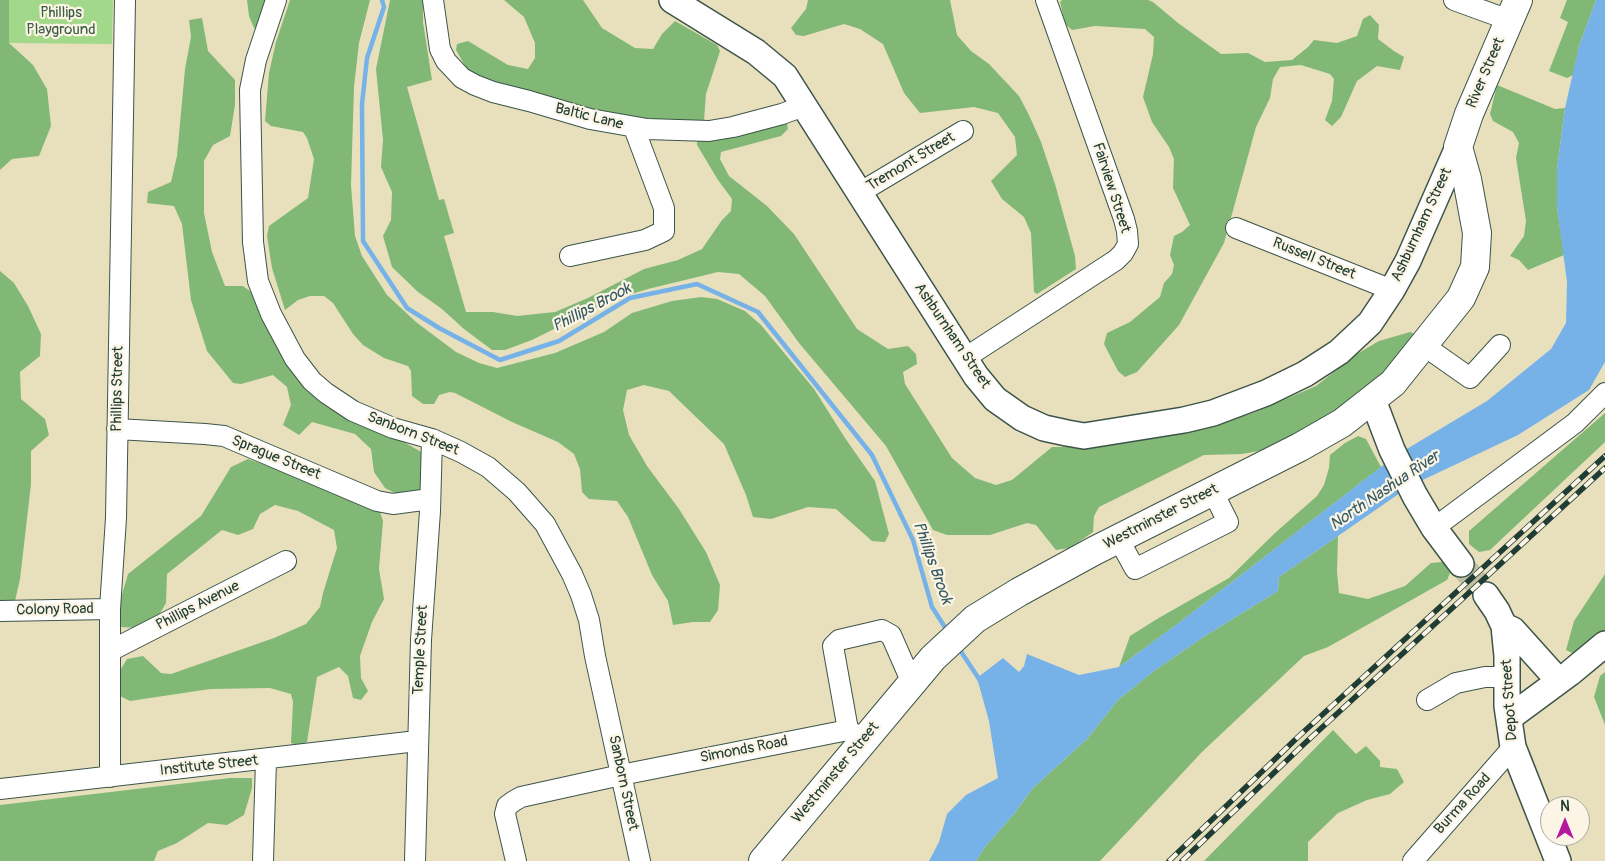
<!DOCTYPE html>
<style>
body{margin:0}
#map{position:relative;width:1605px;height:861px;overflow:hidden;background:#e8e0bd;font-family:Pangolin,sans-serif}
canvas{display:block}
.north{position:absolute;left:1540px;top:796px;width:50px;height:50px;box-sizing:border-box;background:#fcf5e5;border:1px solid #a4ab9e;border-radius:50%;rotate:0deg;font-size:14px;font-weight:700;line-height:20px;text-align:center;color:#1f3d34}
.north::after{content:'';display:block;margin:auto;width:18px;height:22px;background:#b5179e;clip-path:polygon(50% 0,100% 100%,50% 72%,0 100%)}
</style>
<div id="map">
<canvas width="1605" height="861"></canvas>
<div class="north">N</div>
</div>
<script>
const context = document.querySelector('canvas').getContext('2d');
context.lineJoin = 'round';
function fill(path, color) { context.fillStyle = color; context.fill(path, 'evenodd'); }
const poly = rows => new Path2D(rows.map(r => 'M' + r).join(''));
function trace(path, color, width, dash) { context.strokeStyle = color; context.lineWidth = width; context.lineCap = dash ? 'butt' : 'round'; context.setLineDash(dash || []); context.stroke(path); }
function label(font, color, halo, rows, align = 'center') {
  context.font = font + ' Pangolin,sans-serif'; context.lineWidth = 4.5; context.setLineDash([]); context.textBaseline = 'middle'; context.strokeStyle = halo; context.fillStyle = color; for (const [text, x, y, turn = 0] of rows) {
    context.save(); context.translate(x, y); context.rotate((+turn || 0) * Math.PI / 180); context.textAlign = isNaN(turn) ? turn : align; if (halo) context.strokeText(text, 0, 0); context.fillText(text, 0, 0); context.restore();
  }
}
fill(poly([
 [9,0,113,0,112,44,9,43]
]), '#a2d889');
fill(poly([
 [0,0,9,0,9,43,33,65,47,89,51,126,39,156,12,159,0,170],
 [247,0,268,0,258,28,254,28,249,16],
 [290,0,370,0,359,43,354,87,351,185,355,236,362,256,387,295,416,322,456,352,479,363,497,368,555,353,604,332,632,313,672,301,701,297,717,299,745,311,761,325,814,389,845,438,875,481,889,534,885,542,872,541,836,509,808,507,771,519,753,517,746,495,724,444,669,391,644,385,627,390,623,410,629,435,647,466,679,509,706,552,720,585,718,610,710,622,693,622,673,625,668,601,652,575,628,517,617,501,589,499,582,492,580,469,574,454,558,442,512,422,455,393,450,392,439,395,434,404,423,404,412,396,411,371,408,366,384,358,363,345,353,334,333,303,324,296,310,296,298,300,285,310,272,268,267,236,269,226,308,198,314,159,307,138,303,132,271,126,265,121,269,73,276,42],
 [390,0,423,0,423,22,432,80,407,87,439,200,444,199,454,233,444,236,466,312,493,312,517,316,555,312,588,298,644,269,678,260,702,249,722,220,731,211,732,199,718,180,697,145,697,138,787,123,788,129,781,136,721,152,720,159,729,176,767,206,794,234,857,329,888,349,908,346,916,354,917,364,903,372,905,384,952,458,975,478,996,485,1012,480,1052,447,1073,447,1196,430,1253,413,1316,386,1357,354,1379,341,1410,332,1413,333,1414,341,1374,386,1332,413,1273,446,1259,451,1242,454,1204,455,1099,507,1094,516,1093,532,1070,548,1056,550,1036,525,1027,523,990,535,947,535,933,530,886,446,799,343,765,296,739,274,718,272,648,289,612,300,532,340,505,350,492,350,464,329,442,309,418,292,392,267,383,236,391,220,392,192,381,167,383,140,376,69],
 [504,0,583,0,602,28,635,48,653,49,662,34,675,21,717,45,720,51,706,94,704,121,642,122,565,102,491,86,468,71,456,50,457,44,468,41,508,65,528,69,535,58,535,43,524,17],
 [808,0,950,0,957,35,971,51,989,64,1019,96,1029,115,1041,142,1055,184,1075,256,1076,269,1037,294,1034,292,1031,233,1024,217,1002,199,991,181,1017,155,1015,137,998,113,974,107,920,113,904,93,883,44,860,29,844,24,804,36,796,35,791,28,806,9],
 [1062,0,1148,0,1153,2,1178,23,1221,54,1248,53,1265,62,1292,60,1308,47,1314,40,1337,43,1357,36,1363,19,1370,15,1379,25,1378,39,1394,51,1404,57,1400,70,1377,66,1357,81,1341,117,1332,126,1325,120,1332,101,1334,79,1330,74,1301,65,1280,67,1273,79,1270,98,1256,127,1224,243,1179,325,1137,372,1125,377,1118,371,1104,344,1107,333,1130,322,1160,297,1164,283,1172,274,1174,265,1170,255,1174,236,1182,232,1190,225,1173,188,1174,159,1169,147,1152,122,1143,97,1153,54,1154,37,1145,29,1095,26,1072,30,1065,24,1060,2],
 [1567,0,1596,0,1579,46,1573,75,1567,78,1549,71,1568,22,1560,18],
 [202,18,208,51,235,80,235,105,230,136,213,145,204,161,204,213,212,252,225,286,243,286,254,294,281,349,324,405,356,422,395,437,423,453,422,494,401,496,385,488,374,472,371,449,355,434,312,422,299,435,283,425,291,405,287,387,273,375,241,384,233,383,207,351,191,300,182,224,174,206,147,203,148,192,171,182,177,156,185,69,191,37,189,20],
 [1497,85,1555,109,1565,108,1557,169,1557,207,1564,255,1528,270,1519,260,1510,256,1524,236,1526,221,1516,158,1519,143,1513,132,1493,121,1490,114],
 [0,271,14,283,28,306,41,334,40,356,20,372,21,399,45,419,49,435,31,451,31,484,20,579,15,601,0,601],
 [1605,413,1605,442,1490,550,1479,552,1469,544,1469,531],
 [1358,436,1366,439,1381,467,1184,619,1119,667,1130,636,1157,619,1229,578,1275,533,1317,496,1324,485,1329,468,1330,455,1345,443],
 [248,459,348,494,379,509,383,521,379,569,384,599,372,622,360,656,361,678,368,691,361,700,353,698,348,676,339,667,317,677,307,742,299,746,291,743,293,702,291,694,270,688,210,689,130,701,118,695,119,672,127,659,143,656,161,673,171,674,274,638,306,624,320,607,323,593,337,548,334,530,298,511,275,505,260,514,253,529,238,535,222,530,167,574,166,603,159,615,139,628,120,627,121,598,128,574,201,516,231,467],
 [1338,536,1337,571,1339,593,1368,599,1405,586,1431,563,1443,562,1450,573,1447,580,1328,647,1304,656,1202,752,1100,861,976,861,985,847,1014,814,1032,789,1087,739,1118,700,1154,671,1205,636,1278,591,1279,577],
 [1605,574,1605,630,1574,654,1566,650,1574,621],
 [1605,672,1605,725,1594,697,1600,676],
 [1333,730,1356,754,1366,746,1380,761,1380,767,1397,769,1404,782,1390,794,1367,800,1338,813,1308,842,1308,861,1204,861],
 [230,778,252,778,252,788,244,815,227,825,208,823,177,843,158,851,154,861,0,861,0,805]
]), '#81b875');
fill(poly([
 [1596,0,1605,0,1605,362,1589,390,1518,435,1410,486,1279,577,1278,591,1205,636,1154,671,1118,700,1087,739,1032,789,1014,814,985,847,976,861,929,861,939,842,947,814,966,795,998,778,989,721,977,678,1003,658,1019,672,1024,666,1027,654,1079,675,1119,667,1184,619,1395,456,1487,401,1551,349,1566,323,1567,282,1557,207,1557,169,1565,108,1579,46]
]), '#76b2e8');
trace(poly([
 [382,0,384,7,367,58,362,104,363,241,407,308,439,328,500,360,559,341,630,298,697,284,758,312,872,455,913,540,932,607,948,632],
 [958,647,981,682]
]), '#76b2e8', 4.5);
trace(poly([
 [1461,564,1486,595]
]), '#c0bfa2', 25, [25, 12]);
const minor = poly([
 [276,0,256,60,250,90,253,242,258,281,271,314,295,359,312,381,326,393,353,411,393,428,432,439,461,452,488,467,517,492,545,524,572,574,581,595,589,620,595,656,640,861],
 [433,0,440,49,446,61,462,78,475,85,493,92,529,101,590,119,647,129,709,131,733,127,782,114,804,106],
 [1454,0,1509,20],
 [859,193,963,131],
 [1236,228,1392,290],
 [570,256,645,240,664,231,664,208,634,128],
 [1423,345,1470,378,1500,345],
 [965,358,1116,260,1123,253,1128,244,1127,231,1124,219,1046,0],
 [117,429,205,434,224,436,377,501,393,504,430,499],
 [1434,528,1575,423,1605,393],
 [1118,538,1135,569,1228,522,1212,490],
 [0,611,110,609],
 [110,651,286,561],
 [1427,700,1456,683,1485,677,1507,677],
 [848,730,833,646,839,640,882,630,891,635,912,683],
 [110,777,110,609,116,518,125,0],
 [0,789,417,741],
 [263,861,266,760],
 [415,861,421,640,430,511,432,439],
 [516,861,505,814,507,806,514,801,521,797,621,775,848,730,864,740],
 [1413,861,1513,747]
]);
const major = poly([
 [672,0,756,52,785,76,976,376,995,399,1022,418,1044,428,1067,433,1084,436,1184,420,1213,413,1266,393,1305,374,1339,352,1370,323,1392,290,1408,261,1458,147],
 [1373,400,1392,450,1415,496,1434,528,1461,564],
 [1486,595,1497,611,1504,626,1507,656,1507,706,1513,747,1558,861],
 [1504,626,1513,630,1558,680],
 [1509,718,1570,673,1605,644]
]);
const highway = poly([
 [763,861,933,658,975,619,1019,592,1094,551,1300,447,1342,423,1393,383,1461,298,1475,267,1477,233,1467,179,1458,147,1469,114,1518,0]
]);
trace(minor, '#3d5549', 22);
trace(major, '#3d5549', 28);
trace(highway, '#3d5549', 30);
trace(minor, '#fff', 20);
trace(major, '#fff', 25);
trace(highway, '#fff', 28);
const rail = poly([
 [1169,861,1298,737,1605,456],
 [1182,861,1304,744,1605,468]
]);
trace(rail, '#1f3d34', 5.5);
trace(rail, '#fcf5e5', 4, [11]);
label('15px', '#395c45', '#fcf5e5', [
 ["Phillips",61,13],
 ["Playground",61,30]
]);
label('15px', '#1f3d34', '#fcf5e5', [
 ["River Street",1486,73,-67],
 ["Baltic Lane",589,117,14],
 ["Tremont Street",911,162,-31],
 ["Fairview Street",1111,188,72],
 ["Ashburnham Street",1422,225,-65],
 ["Russell Street",1314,259,22],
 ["Ashburnham Street",952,336,56],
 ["Phillips Street",118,389,-89],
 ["Sanborn Street",413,434,21],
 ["Sprague Street",276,458,22],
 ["Westminster Street",1161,517,-27],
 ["Phillips Avenue",198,606,-27],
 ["Colony Road",55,610,-1],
 ["Temple Street",421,650,-87],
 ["Depot Street",1510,700,-94],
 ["Simonds Road",744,750,-11],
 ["Institute Street",209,766,-6],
 ["Westminster Street",836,773,-50],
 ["Sanborn Street",623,783,78],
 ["Burma Road",1463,804,-48]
]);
label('italic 16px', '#355a61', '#fcf5e5', [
 ["Phillips Brook",592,308,-28],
 ["North Nashua River",1385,491,-34],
 ["Phillips Brook",932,563,70]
]);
</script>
